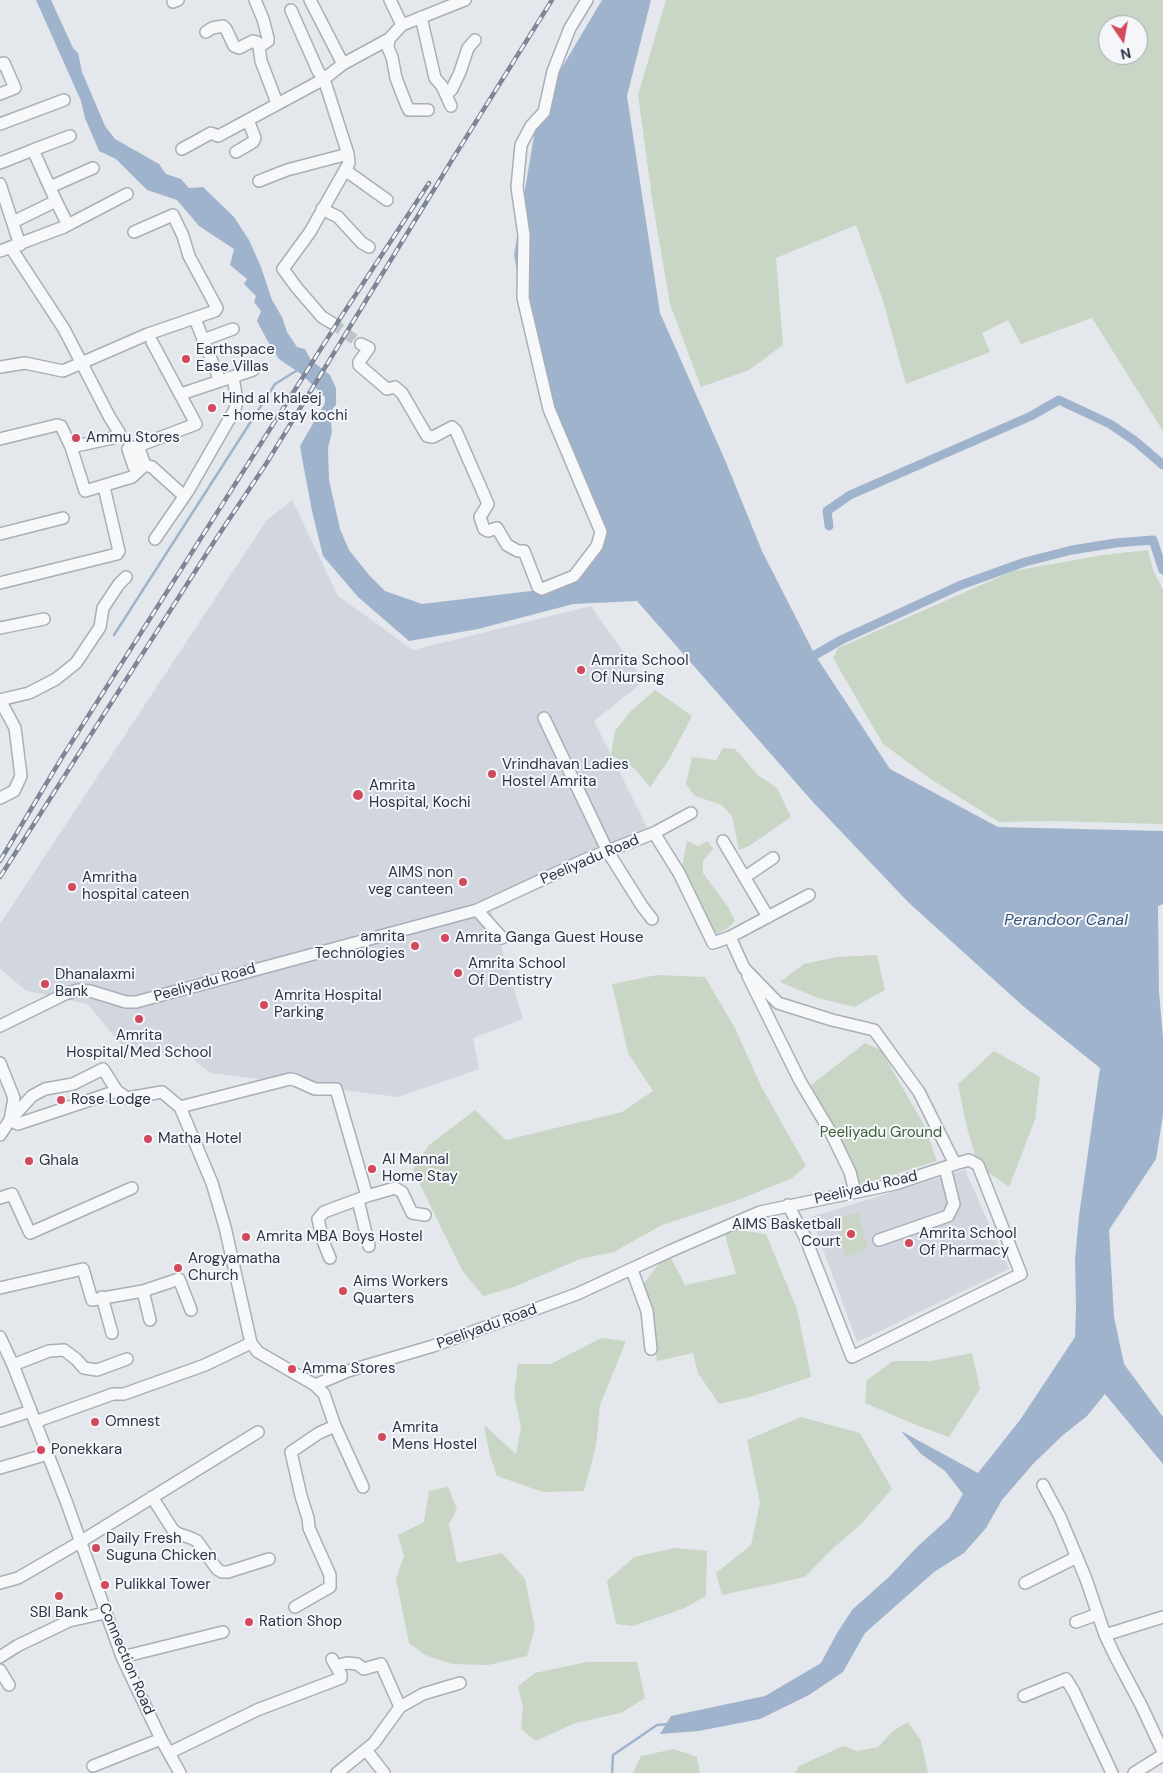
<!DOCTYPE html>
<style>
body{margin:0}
#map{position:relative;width:1163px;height:1773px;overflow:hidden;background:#e4e7ec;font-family:"DM Sans",sans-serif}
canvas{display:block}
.north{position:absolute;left:1098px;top:15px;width:50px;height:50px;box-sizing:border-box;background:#f4f6f9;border:1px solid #a4a8b1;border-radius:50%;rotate:168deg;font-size:14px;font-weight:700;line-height:20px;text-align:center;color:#2b3445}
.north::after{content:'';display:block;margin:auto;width:18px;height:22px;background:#d1495b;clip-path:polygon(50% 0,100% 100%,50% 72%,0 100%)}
</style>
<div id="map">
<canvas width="1163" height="1773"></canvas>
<div class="north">N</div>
</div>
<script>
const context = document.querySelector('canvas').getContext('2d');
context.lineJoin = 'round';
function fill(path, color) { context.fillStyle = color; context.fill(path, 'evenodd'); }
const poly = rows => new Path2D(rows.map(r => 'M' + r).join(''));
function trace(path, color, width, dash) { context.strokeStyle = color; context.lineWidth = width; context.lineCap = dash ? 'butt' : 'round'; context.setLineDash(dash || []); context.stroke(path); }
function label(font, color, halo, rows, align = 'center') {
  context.font = font + ' "DM Sans",sans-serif'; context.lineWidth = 4; context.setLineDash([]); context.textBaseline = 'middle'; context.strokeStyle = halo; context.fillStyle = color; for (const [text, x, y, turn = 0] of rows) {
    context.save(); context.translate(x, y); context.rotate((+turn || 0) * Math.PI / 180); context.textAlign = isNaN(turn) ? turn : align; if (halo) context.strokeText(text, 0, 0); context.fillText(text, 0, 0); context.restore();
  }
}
fill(poly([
 [292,500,338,596,413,650,591,606,644,681,594,721,651,835,490,907,523,1019,473,1038,479,1069,398,1097,211,1073,182,1051,130,1056,88,1004,27,991,0,969,0,924,267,520],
 [965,1170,1009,1269,857,1342,811,1217]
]), '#d2d6de');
fill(poly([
 [666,0,1163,0,1163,431,1092,318,1021,344,1008,320,982,333,990,352,906,384,883,301,856,225,776,258,783,345,749,370,701,387,670,304,653,205,638,95],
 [1108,25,1138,25,1138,55,1108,55],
 [1148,550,1153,570,1163,590,1163,824,1052,821,999,822,932,780,883,744,833,658,838,648,1013,571,1103,555],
 [655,690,692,716,670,758,650,787,634,768,611,755,615,731,631,711],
 [723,748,735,749,758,775,777,788,791,817,749,846,739,850,732,816,722,805,695,796,686,784,692,757,716,760],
 [687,841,698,846,708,841,713,849,703,861,703,873,728,907,735,921,728,928,717,934,709,925,696,900,689,878,682,866],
 [877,955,885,990,854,1007,818,998,780,982,804,964,837,957],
 [657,975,705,977,735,1028,761,1086,806,1166,792,1178,741,1199,662,1225,614,1252,580,1259,514,1287,483,1296,462,1270,413,1170,429,1145,475,1110,506,1140,622,1112,653,1091,628,1053,612,984],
 [865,1043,881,1050,925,1127,937,1161,861,1185,811,1085],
 [994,1051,1040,1077,1035,1120,1009,1187,978,1165,967,1128,958,1084],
 [858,1212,868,1249,845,1257,834,1219],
 [723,1228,766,1234,797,1309,811,1377,750,1397,719,1404,698,1373,693,1353,657,1361,641,1287,668,1252,685,1285,736,1274],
 [601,1338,626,1341,600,1405,596,1446,584,1491,543,1492,497,1476,490,1456,484,1425,516,1454,521,1427,514,1395,518,1364,551,1364],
 [972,1353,980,1389,949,1437,916,1425,865,1403,867,1380,893,1361,931,1361],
 [801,1417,860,1433,892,1489,861,1524,830,1551,805,1577,722,1595,716,1573,751,1545,760,1503,747,1440],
 [448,1487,457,1509,449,1524,457,1563,502,1553,525,1579,535,1628,527,1656,488,1665,452,1664,425,1655,409,1643,396,1579,404,1556,398,1535,424,1522,429,1491],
 [675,1548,707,1551,706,1596,682,1609,633,1626,616,1624,607,1581,634,1557],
 [587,1662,637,1662,645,1698,621,1713,575,1723,536,1741,521,1729,523,1708,518,1686,535,1673],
 [908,1722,921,1741,928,1773,795,1773,799,1766,843,1746,857,1751,878,1747,894,1730],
 [674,1749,697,1757,700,1773,633,1773,641,1756]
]), '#c9d6c5');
fill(poly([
 [36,0,51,0,73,48,78,53,82,72,105,126,115,139,159,164,166,174,181,179,189,188,203,187,234,217,249,240,261,267,272,300,282,317,287,332,297,347,305,349,311,360,330,375,336,388,336,405,330,412,332,432,328,448,329,480,340,529,349,550,369,575,385,591,422,604,531,591,577,575,606,535,595,513,540,387,514,255,539,106,602,0,651,0,627,96,660,313,725,460,762,551,815,655,890,769,998,827,1163,831,1163,904,1158,906,1159,992,1163,1038,1163,1115,1156,1159,1109,1230,1114,1317,1124,1364,1163,1417,1163,1464,1105,1394,1087,1416,1063,1435,1033,1464,1002,1500,986,1528,964,1553,934,1572,865,1633,843,1672,809,1695,760,1719,699,1731,660,1734,671,1716,765,1696,821,1663,837,1633,852,1610,890,1576,917,1547,949,1518,963,1494,945,1471,921,1454,901,1431,978,1473,1020,1420,1075,1337,1076,1309,1075,1259,1079,1216,1100,1068,1023,1006,909,903,812,801,637,601,573,604,478,629,409,641,358,597,323,556,312,511,302,458,300,446,325,403,325,397,301,374,279,359,267,340,257,321,261,311,254,302,256,296,244,284,247,279,230,265,234,249,199,226,177,200,147,190,116,159,99,151,85,118,81,101]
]), '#9fb4cc');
trace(poly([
 [114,635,275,384,296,371],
 [612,1773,613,1755,657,1725,668,1724]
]), '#9fb4cc', 2.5);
trace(poly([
 [829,526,827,511,850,495,1031,416,1059,400,1110,424,1135,441,1163,465],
 [815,655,841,640,961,585,1025,562,1072,550,1116,543,1153,540,1163,570]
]), '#9fb4cc', 9);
trace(poly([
 [332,323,361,344]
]), '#bfc3cb', 11, [11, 5.5]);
const minor = poly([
 [255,0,263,19,268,38,268,41,259,47,261,61,277,103],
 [310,0,343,64],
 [390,0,402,25],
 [173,2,178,0],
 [291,10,318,71,324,79,348,154,349,163,310,232,283,269,297,288,322,317,332,323],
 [421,17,435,78,442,86,451,106],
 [206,32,212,28,223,26,226,29,234,46,239,48,253,41,257,42,259,47],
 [389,39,388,48,392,57,396,78,406,104,409,110,428,110],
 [0,64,4,63,15,88,0,94],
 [446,95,452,89,460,72,468,48,475,40],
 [0,124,64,100],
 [182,149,211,133,218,136,222,134,324,79,343,64,389,39,402,25,465,0],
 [236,152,253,142,255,138,248,120],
 [0,163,33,150],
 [345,170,387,200],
 [259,181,287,170,348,154],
 [0,184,20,245],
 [50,187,93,168],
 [56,201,68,225],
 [322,209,338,217,362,243,369,247],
 [13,222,56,201,33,150,70,136],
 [11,248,64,329,110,418,119,432,113,438,71,447],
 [0,251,64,227,127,194],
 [197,324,220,381],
 [203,340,233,329],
 [361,344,369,348,359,362,359,365,387,389,395,387,402,393,427,436,433,437,452,427,456,431,488,504,480,517,484,529,488,531,497,528,507,545,518,551,524,551,538,587,542,589,574,576,597,546,601,532,549,409,523,298,524,235,517,187,521,145,531,126,544,112,553,71,570,28,587,0],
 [0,367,25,363,63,371,148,334,215,311,217,308,189,256,183,236,173,215,134,232],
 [181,394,253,370],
 [0,439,57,425,61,426,71,447,85,491,132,477,145,465,138,446,196,424,152,342],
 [145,465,152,467,184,496],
 [138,471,134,467,128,449,138,446],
 [0,534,63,518],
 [155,539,188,491,235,409,237,401,233,377],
 [0,583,117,554,119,551,104,487],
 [0,628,44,619],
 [0,700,29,693,56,679,76,663,100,627,103,608,119,584,126,577],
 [0,700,15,728,21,776,14,791,0,798],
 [544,718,608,852,642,906,652,919],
 [654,833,691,813],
 [723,841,768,917],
 [745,877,773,858],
 [477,910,502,938],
 [730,937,809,895],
 [748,976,800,1081,831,1133,850,1172,855,1192],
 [0,1026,65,994,78,990,90,991,126,1002,136,1002,477,910,582,861,654,833,679,873,713,943,730,937,744,968,778,1003,832,1020,874,1030,919,1092,955,1164,895,1184,760,1212,668,1252,577,1294,433,1346,348,1371,315,1385,258,1352,251,1343,225,1227,212,1183,180,1107,162,1092,127,1098,117,1091,103,1069,73,1084,45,1089,32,1096,10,1120,0,1135],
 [0,1063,14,1098,10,1120],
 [180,1107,290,1079,295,1080,315,1089,336,1089,367,1196],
 [10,1120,18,1124,117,1091],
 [0,1198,12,1194,30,1233,132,1188],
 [358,1200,369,1246],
 [788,1205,805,1237,852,1357,1021,1274,978,1165,969,1160,955,1164],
 [879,1240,948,1216,954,1204,945,1168],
 [330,1258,323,1241,318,1219,324,1212,367,1196,395,1188,402,1192,412,1213,425,1215],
 [632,1270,647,1311,651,1349],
 [0,1288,83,1269,92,1300,143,1291,179,1279,191,1310],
 [143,1291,150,1320],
 [102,1297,112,1333],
 [0,1337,13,1365,66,1501,122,1657,161,1739,180,1773],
 [13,1365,49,1351,64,1350,76,1359,84,1368,97,1370,127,1359],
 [0,1421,31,1411],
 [35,1422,113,1394,124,1394,205,1365,251,1343],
 [335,1426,363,1487],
 [0,1468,48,1454],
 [1043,1485,1060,1517,1086,1579,1105,1635,1115,1656,1141,1705,1163,1752],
 [152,1497,173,1530,179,1534,191,1538,197,1541,217,1569,222,1572,228,1572,269,1559],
 [0,1583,18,1578,80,1542,258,1432],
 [1025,1583,1077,1557],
 [295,1607,330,1587,330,1575,309,1528,308,1518,301,1496,291,1452,319,1433,335,1426,324,1394,315,1385],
 [1076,1622,1098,1614],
 [1105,1635,1163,1617],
 [0,1657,17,1646,69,1621,105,1613],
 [122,1657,223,1632],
 [336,1666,347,1663,357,1664,364,1669,381,1664,400,1707],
 [0,1670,9,1685],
 [1024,1696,1066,1679,1074,1692,1112,1773],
 [366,1750,384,1773],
 [169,1753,257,1710,341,1678,341,1675,332,1659],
 [93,1766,161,1739],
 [337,1773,374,1743,400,1707,423,1694,460,1683],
 [1134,1773,1163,1755]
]);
trace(minor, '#a9aeb7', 14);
trace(minor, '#f7f8fa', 11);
const rail = poly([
 [0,861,61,759,341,317,429,183],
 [0,877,214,542,266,464,452,160,552,0]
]);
trace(rail, '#7d8696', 4.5);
trace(rail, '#f4f6f9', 2.5, [8]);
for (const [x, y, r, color] of [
 [186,359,5,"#d1495b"],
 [212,408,5,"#d1495b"],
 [76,438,5,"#d1495b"],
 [581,670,5,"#d1495b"],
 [492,774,5,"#d1495b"],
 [358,795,6,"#d1495b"],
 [463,882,5,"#d1495b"],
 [72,887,5,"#d1495b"],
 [445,938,5,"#d1495b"],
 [415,946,5,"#d1495b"],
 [458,973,5,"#d1495b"],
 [45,984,5,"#d1495b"],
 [264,1005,5,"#d1495b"],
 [139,1019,5,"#d1495b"],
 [61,1100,5,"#d1495b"],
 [148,1139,5,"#d1495b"],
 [29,1161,5,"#d1495b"],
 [372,1169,5,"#d1495b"],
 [851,1234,5,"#d1495b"],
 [246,1237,5,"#d1495b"],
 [909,1243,5,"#d1495b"],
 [178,1268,5,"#d1495b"],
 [343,1291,5,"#d1495b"],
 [292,1369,5,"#d1495b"],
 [95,1422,5,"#d1495b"],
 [382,1437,5,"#d1495b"],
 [41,1450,5,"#d1495b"],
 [96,1548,5,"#d1495b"],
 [105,1585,5,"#d1495b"],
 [59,1596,5,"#d1495b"],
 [249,1622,5,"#d1495b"]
]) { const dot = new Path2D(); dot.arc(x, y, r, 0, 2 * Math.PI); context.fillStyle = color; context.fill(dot); trace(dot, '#f4f6f9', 2); }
label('15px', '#2b3445', '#f4f6f9', [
 ["Earthspace",196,350],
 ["Ease Villas",196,367],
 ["Hind al khaleej",222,399],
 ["- home stay kochi",222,416],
 ["Ammu Stores",86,438],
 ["Amrita School",591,661],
 ["Of Nursing",591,678],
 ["Vrindhavan Ladies",502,765],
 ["Hostel Amrita",502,782],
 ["Amrita",369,786],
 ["Hospital, Kochi",369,803],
 ["AIMS non",453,873,"right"],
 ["veg canteen",453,890,"right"],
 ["Amritha",82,878],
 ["hospital cateen",82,895],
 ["amrita",405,937,"right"],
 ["Technologies",405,954,"right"],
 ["Amrita Ganga Guest House",455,938],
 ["Amrita School",468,964],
 ["Of Dentistry",468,981],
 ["Dhanalaxmi",55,975],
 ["Bank",55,992],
 ["Amrita Hospital",274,996],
 ["Parking",274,1013],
 ["Amrita",139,1036,"center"],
 ["Hospital/Med School",139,1053,"center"],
 ["Rose Lodge",71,1100],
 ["Matha Hotel",158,1139],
 ["Al Mannal",382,1160],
 ["Home Stay",382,1177],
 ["Ghala",39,1161],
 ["AIMS Basketball",841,1225,"right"],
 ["Court",841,1242,"right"],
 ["Amrita School",919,1234],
 ["Of Pharmacy",919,1251],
 ["Amrita MBA Boys Hostel",256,1237],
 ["Arogyamatha",188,1259],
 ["Church",188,1276],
 ["Aims Workers",353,1282],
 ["Quarters",353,1299],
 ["Amma Stores",302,1369],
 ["Omnest",105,1422],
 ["Amrita",392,1428],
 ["Mens Hostel",392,1445],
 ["Ponekkara",51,1450],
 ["Daily Fresh",106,1539],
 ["Suguna Chicken",106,1556],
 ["Pulikkal Tower",115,1585],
 ["SBI Bank",59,1613,"center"],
 ["Ration Shop",259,1622]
], 'left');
label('15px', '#2b3445', '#f4f6f9', [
 ["Peeliyadu Road",590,860,-23],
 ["Peeliyadu Road",205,983,-16],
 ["Peeliyadu Road",866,1188,-13],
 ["Peeliyadu Road",487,1327,-20],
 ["Connection Road",126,1659,67]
]);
label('15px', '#3f6138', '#f4f6f9', [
 ["Peeliyadu Ground",881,1133]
]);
label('italic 16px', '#34527a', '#f4f6f9', [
 ["Perandoor Canal",1066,921]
]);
</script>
